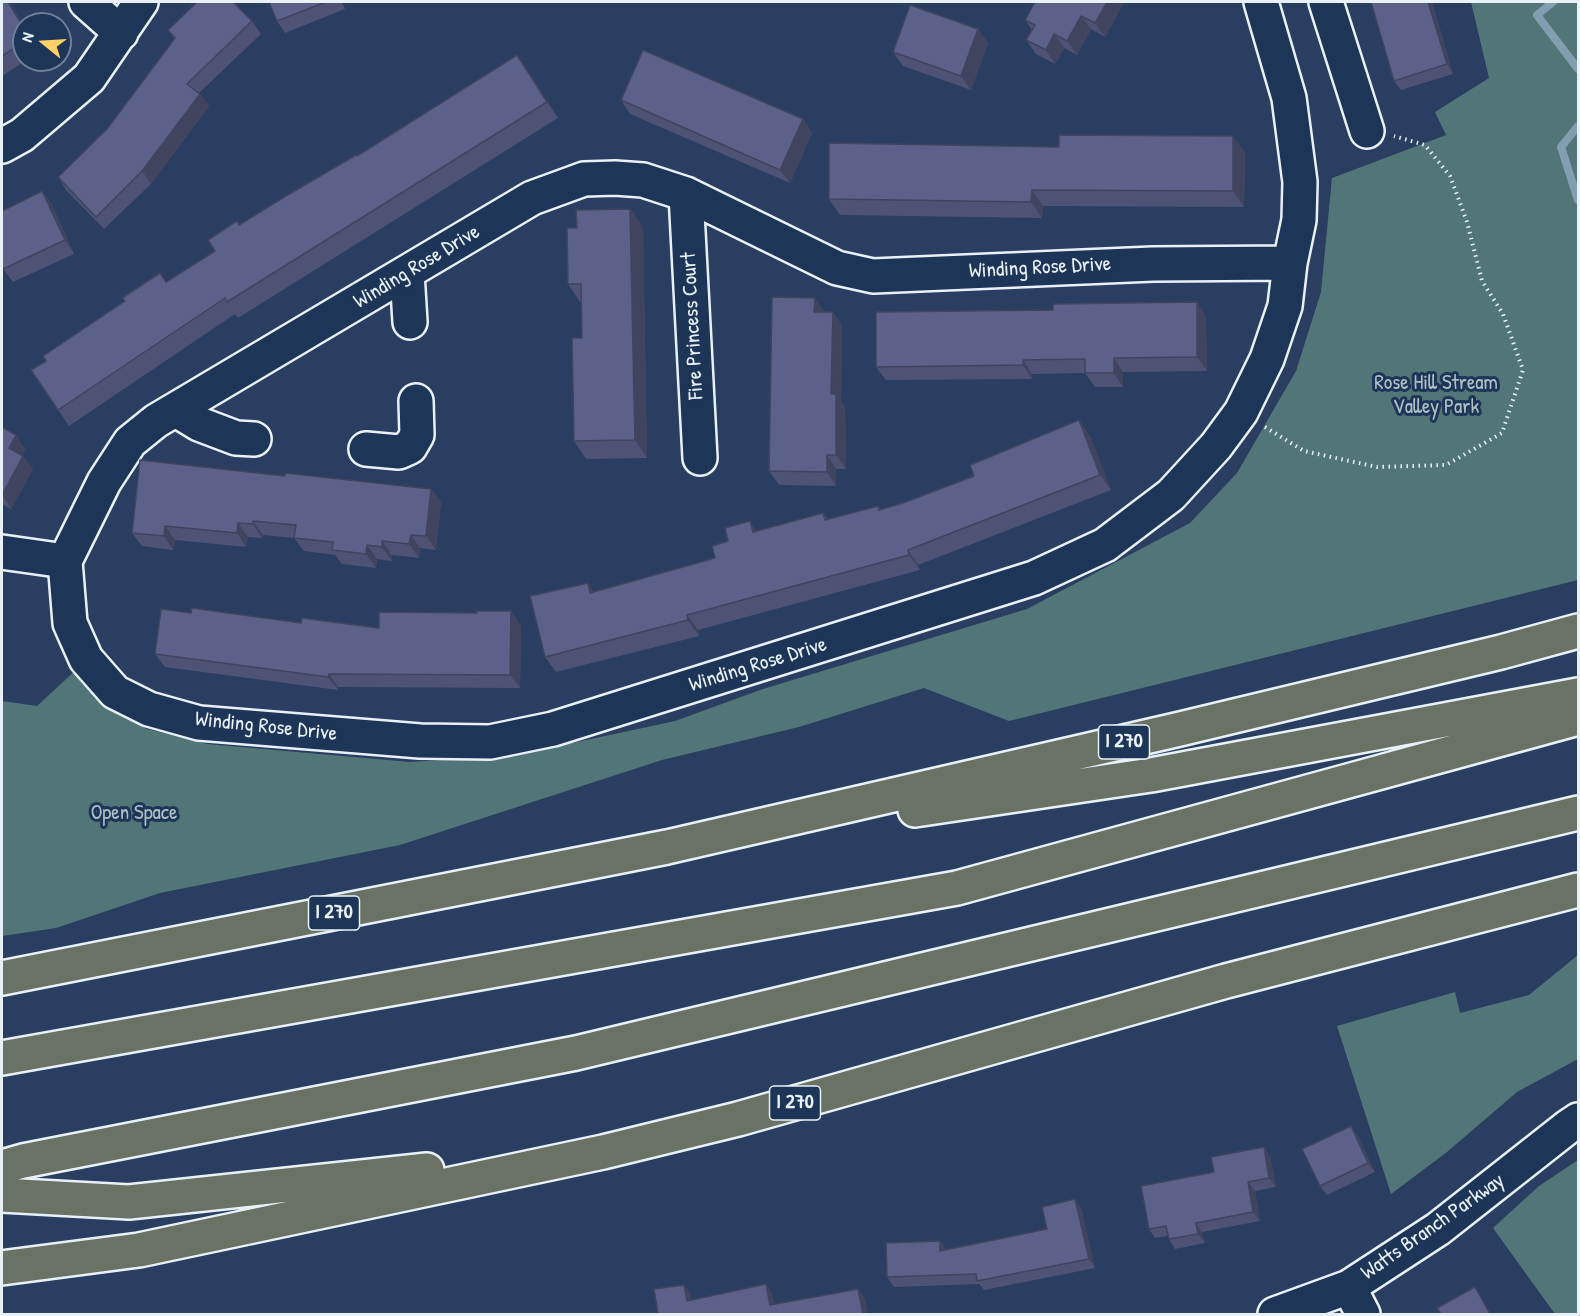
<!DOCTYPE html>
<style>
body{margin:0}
#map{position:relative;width:1580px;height:1316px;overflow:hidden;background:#293e61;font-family:"Patrick Hand",sans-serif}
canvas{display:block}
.frame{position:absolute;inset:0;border:3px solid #e8f1f8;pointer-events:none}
.north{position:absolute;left:12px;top:12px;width:60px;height:60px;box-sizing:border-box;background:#1d3557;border:2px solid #6e8097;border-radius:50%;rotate:288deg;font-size:16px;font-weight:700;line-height:24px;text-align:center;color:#e8f1f8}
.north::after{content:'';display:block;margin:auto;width:21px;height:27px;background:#ffd166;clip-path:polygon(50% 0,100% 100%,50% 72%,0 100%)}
</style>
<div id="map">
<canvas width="1580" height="1316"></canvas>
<div class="frame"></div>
<div class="north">N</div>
</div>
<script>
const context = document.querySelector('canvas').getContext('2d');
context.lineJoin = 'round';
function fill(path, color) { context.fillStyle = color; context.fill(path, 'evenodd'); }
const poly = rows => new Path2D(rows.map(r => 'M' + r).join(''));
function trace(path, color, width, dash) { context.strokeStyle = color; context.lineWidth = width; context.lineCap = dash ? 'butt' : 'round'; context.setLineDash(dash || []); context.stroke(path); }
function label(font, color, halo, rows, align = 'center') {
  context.font = font + ' "Patrick Hand",sans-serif'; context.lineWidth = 6; context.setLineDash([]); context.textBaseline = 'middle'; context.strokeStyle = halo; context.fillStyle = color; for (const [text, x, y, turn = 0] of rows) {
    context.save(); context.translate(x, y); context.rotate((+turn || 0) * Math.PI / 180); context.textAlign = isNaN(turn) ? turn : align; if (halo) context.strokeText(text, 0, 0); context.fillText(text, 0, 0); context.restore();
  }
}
fill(poly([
 [1471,2,1578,2,1578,580,1009,721,924,688,799,727,662,760,400,845,160,893,56,928,2,936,2,701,37,706,77,669,91,692,113,710,147,729,207,744,410,762,512,756,675,721,763,689,1027,609,1190,523,1237,473,1296,371,1321,292,1332,178,1446,135,1435,112,1489,78],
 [1578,955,1578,1059,1517,1092,1447,1152,1391,1194,1337,1026,1455,992,1460,1013,1529,995],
 [1578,1160,1578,1314,1555,1314,1493,1228,1539,1186]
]), '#527678');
trace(poly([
 [1553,2,1537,15,1578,69],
 [1578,126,1561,147,1578,200]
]), '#819fb1', 8);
const minor = poly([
 [86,2,121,33],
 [1261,2,1289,98,1300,182,1299,220,1290,263,1285,306,1267,359,1241,412,1216,446,1171,495,1105,545,1034,578,553,729,490,742,420,741,199,723,149,709,115,692,86,659,70,623,65,561,104,482,130,442,156,421,532,198,584,179,615,178,643,180,686,194,837,268,873,276,1153,264,1290,263],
 [1326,2,1367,131],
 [2,146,22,135,89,78,141,2],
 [686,194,700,458],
 [407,273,410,322],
 [176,410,199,424,236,438,254,439],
 [366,449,399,452,410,447,417,435,416,401],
 [2,552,65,561],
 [1349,1287,1363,1314],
 [1275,1314,1349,1287,1438,1229,1569,1126,1578,1120]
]);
const highway = poly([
 [915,810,1151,775,1578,695],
 [2,978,667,847,1180,729,1501,652,1578,631],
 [2,1058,957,888,1578,718],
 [2,1167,23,1161,576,1053,1578,813],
 [2,1195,129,1202,427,1170],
 [2,1268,139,1250,603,1152,738,1119,1226,981,1578,890]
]);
trace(minor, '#e8f1f8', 38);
trace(highway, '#e8f1f8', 38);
trace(poly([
 [1265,427,1304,451,1377,467,1446,465,1502,433,1523,370,1503,314,1482,281,1467,222,1450,176,1425,145,1394,136]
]), '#e8f1f8', 4, [1.5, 4.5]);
trace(minor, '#1d3557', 33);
trace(highway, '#6a7165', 33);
fill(poly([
 [2,2,9,2,24,26,24,60,27,60,2,76],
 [269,2,342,2,345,9,285,33,277,21],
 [1124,2,1105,37,1091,29,1077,55,1064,48,1055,64,1036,54,1026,40,1032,30,1025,20],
 [1432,2,1453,74,1401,90,1394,81],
 [252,21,261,34,199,93,209,106,151,184,104,229,66,190,58,177,107,129,174,39,168,30],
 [978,29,988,43,971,90,903,66,893,52],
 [517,55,558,118,238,318,235,314,69,426,31,370,215,251,240,225,357,156],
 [621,100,803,119,812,133,790,183,630,114],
 [1245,152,1244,207,1043,206,1042,218,840,215,829,199],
 [42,191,52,205,74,254,13,282,3,269],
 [630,209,643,227,647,458,586,459,574,441,582,338,582,302,580,302,568,284,577,228],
 [825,312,833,312,842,326,841,401,845,408,846,469,836,469,836,486,779,485,769,471],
 [1206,316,1207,371,1123,372,1123,387,1095,387,1085,373,1032,374,1032,379,886,380,876,367],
 [2,427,25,449,22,455,33,469,11,509,2,504],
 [1090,436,1111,490,918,565,920,570,698,630,699,636,556,672,545,657,594,592,715,558,728,541,757,531,823,513,828,520,878,506,881,509,903,503],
 [285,476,431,489,441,502,436,550,420,548,419,558,392,555,392,561,377,559,376,568,342,564,335,555,304,551,294,538,263,535,262,538,248,537,246,547,175,540,173,550,142,546,132,533],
 [191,613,301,623,379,628,521,625,520,688,338,687,338,690,165,667,155,654],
 [1357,1135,1375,1172,1327,1195,1320,1186],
 [1270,1156,1276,1187,1255,1191,1260,1221,1202,1232,1205,1243,1175,1249,1169,1239,1168,1236,1155,1238,1149,1229,1214,1172],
 [1081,1208,1095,1268,984,1290,979,1284,894,1287,887,1277,940,1241,946,1250,1047,1229]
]), '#4e5375');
fill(poly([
 [8,2,9,2,24,26,24,28],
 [1107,2,1124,2,1105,37,1095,23],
 [1428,2,1432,2,1453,74,1447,64],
 [1081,16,1091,29,1077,55,1067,41],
 [978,29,988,43,971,90,961,76],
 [1054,34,1064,48,1055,64,1046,50],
 [517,55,528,70,558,118,547,102],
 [200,94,209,106,151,184,142,171],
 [803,119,812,133,790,183,780,170],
 [1233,136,1245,152,1244,207,1233,191],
 [1032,190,1043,206,1042,218,1031,202],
 [42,191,52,205,74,254,65,240],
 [630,209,643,227,647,458,635,440],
 [815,298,825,312,814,312],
 [1197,302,1206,316,1207,371,1197,357],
 [833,312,842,326,841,401,845,408,846,469,836,455,831,394],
 [1114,358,1123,372,1123,387,1114,373],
 [1023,360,1032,374,1032,379,1023,365],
 [1079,420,1090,436,1111,490,1100,475],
 [16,435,25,449,19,461,9,448],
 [827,455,836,469,836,486,827,472],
 [23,456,33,469,11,509,2,495],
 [431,489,441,502,436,550,426,536],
 [253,521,263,535,262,538,253,524],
 [750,521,761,537,753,532],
 [238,523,248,537,246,547,237,533],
 [165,526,175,540,173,550,164,536],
 [411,535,420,548,419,558,409,544],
 [382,541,392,555,392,561,382,547],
 [367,545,377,559,376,568,366,554],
 [908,550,918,565,920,570,909,555],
 [588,583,599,599,590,593],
 [511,611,521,625,520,688,510,675],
 [687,615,698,630,699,636,688,620],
 [329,674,338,687,338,690,328,677],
 [1351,1126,1357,1135,1375,1172,1368,1163],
 [1264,1147,1270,1156,1276,1187,1269,1178],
 [1248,1182,1255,1191,1260,1221,1253,1212],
 [1075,1199,1081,1208,1095,1268,1089,1259],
 [1196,1223,1202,1232,1205,1243,1198,1234],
 [940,1241,947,1250,940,1251],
 [766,1284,772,1293,777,1314,770,1305],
 [684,1285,691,1294,693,1311,687,1301],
 [1475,1287,1481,1296,1492,1314,1490,1314],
 [858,1289,865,1298,868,1314,863,1314]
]), '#40445f');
const building = poly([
 [2,2,8,2,24,28,24,42,2,56,2,2],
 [197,2,233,2,252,21,187,84,200,94,142,171,96,217,58,177,107,129,175,38,168,30,197,2],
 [269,2,326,2,277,21,269,2],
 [1035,2,1107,2,1095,23,1081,16,1067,41,1054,34,1046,50,1026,40,1035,25,1025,20,1035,2],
 [1371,2,1428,2,1447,64,1394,81,1371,2],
 [910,5,978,29,961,76,893,52,910,5],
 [643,50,803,119,780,170,621,100,643,50],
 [517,55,547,102,227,302,225,298,58,410,31,370,46,361,43,356,125,301,122,298,160,273,166,282,215,251,208,240,237,221,239,225,286,196,356,155,357,156,517,55],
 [1059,135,1233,136,1233,191,1032,190,1031,202,829,199,829,143,1059,147,1059,135],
 [42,191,65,240,3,269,2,265,2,211,42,191],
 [630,209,635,440,574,441,572,338,582,338,581,284,568,284,567,228,577,228,576,210,630,209],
 [772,297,815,298,814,312,833,312,831,394,836,394,836,455,827,455,827,472,769,471,772,297],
 [1197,302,1197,357,1114,358,1114,373,1085,373,1085,359,1023,360,1023,365,876,367,876,312,1053,310,1053,304,1197,302],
 [1079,420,1100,475,908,550,909,555,687,615,688,620,545,657,530,596,588,583,590,593,715,558,712,546,728,541,725,528,750,521,753,532,823,513,825,520,878,506,879,510,903,503,974,476,970,465,1079,420],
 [2,427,16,435,9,448,23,456,2,495,2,427],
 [140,460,285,476,285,473,431,489,426,536,411,535,409,544,382,541,382,547,367,545,366,554,332,550,333,542,294,538,296,525,253,521,253,524,238,523,237,533,165,526,164,536,132,533,140,460],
 [192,608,301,623,302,618,379,628,379,612,477,613,477,611,511,611,510,675,329,674,328,677,155,654,161,609,191,613,192,608],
 [1351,1126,1368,1163,1320,1186,1302,1149,1351,1126],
 [1264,1147,1269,1178,1248,1182,1253,1212,1196,1223,1198,1234,1169,1239,1166,1226,1149,1229,1141,1186,1214,1172,1211,1157,1264,1147],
 [1075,1199,1089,1259,977,1281,976,1274,887,1277,886,1243,940,1241,940,1251,1047,1229,1042,1207,1075,1199],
 [766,1284,770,1305,858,1289,863,1314,658,1314,654,1289,684,1285,687,1301,766,1284],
 [1475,1287,1490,1314,1441,1314,1437,1308,1475,1287]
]);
fill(building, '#5b6188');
trace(building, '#40445f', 1.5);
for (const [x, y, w] of [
 [1124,742,51],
 [334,913,51],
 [795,1103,51]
]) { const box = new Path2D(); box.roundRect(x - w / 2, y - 17, w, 34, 4.5); context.fillStyle = '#1d3557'; context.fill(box); trace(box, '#e8f1f8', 1.5); }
label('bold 20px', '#e8f1f8', null, [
 ["I 270",1124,742],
 ["I 270",334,913],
 ["I 270",795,1103]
]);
label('21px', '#e8f1f8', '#1d3557', [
 ["Winding Rose Drive",417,267,-31],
 ["Winding Rose Drive",1040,268,-3],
 ["Fire Princess Court",693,326,-93],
 ["Winding Rose Drive",758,665,-17],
 ["Winding Rose Drive",266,727,6],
 ["Watts Branch Parkway",1433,1227,-35]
]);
label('21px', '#acc0c5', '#1d3557', [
 ["Rose Hill Stream",1436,383],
 ["Valley Park",1436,407],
 ["Open Space",134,813]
]);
</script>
